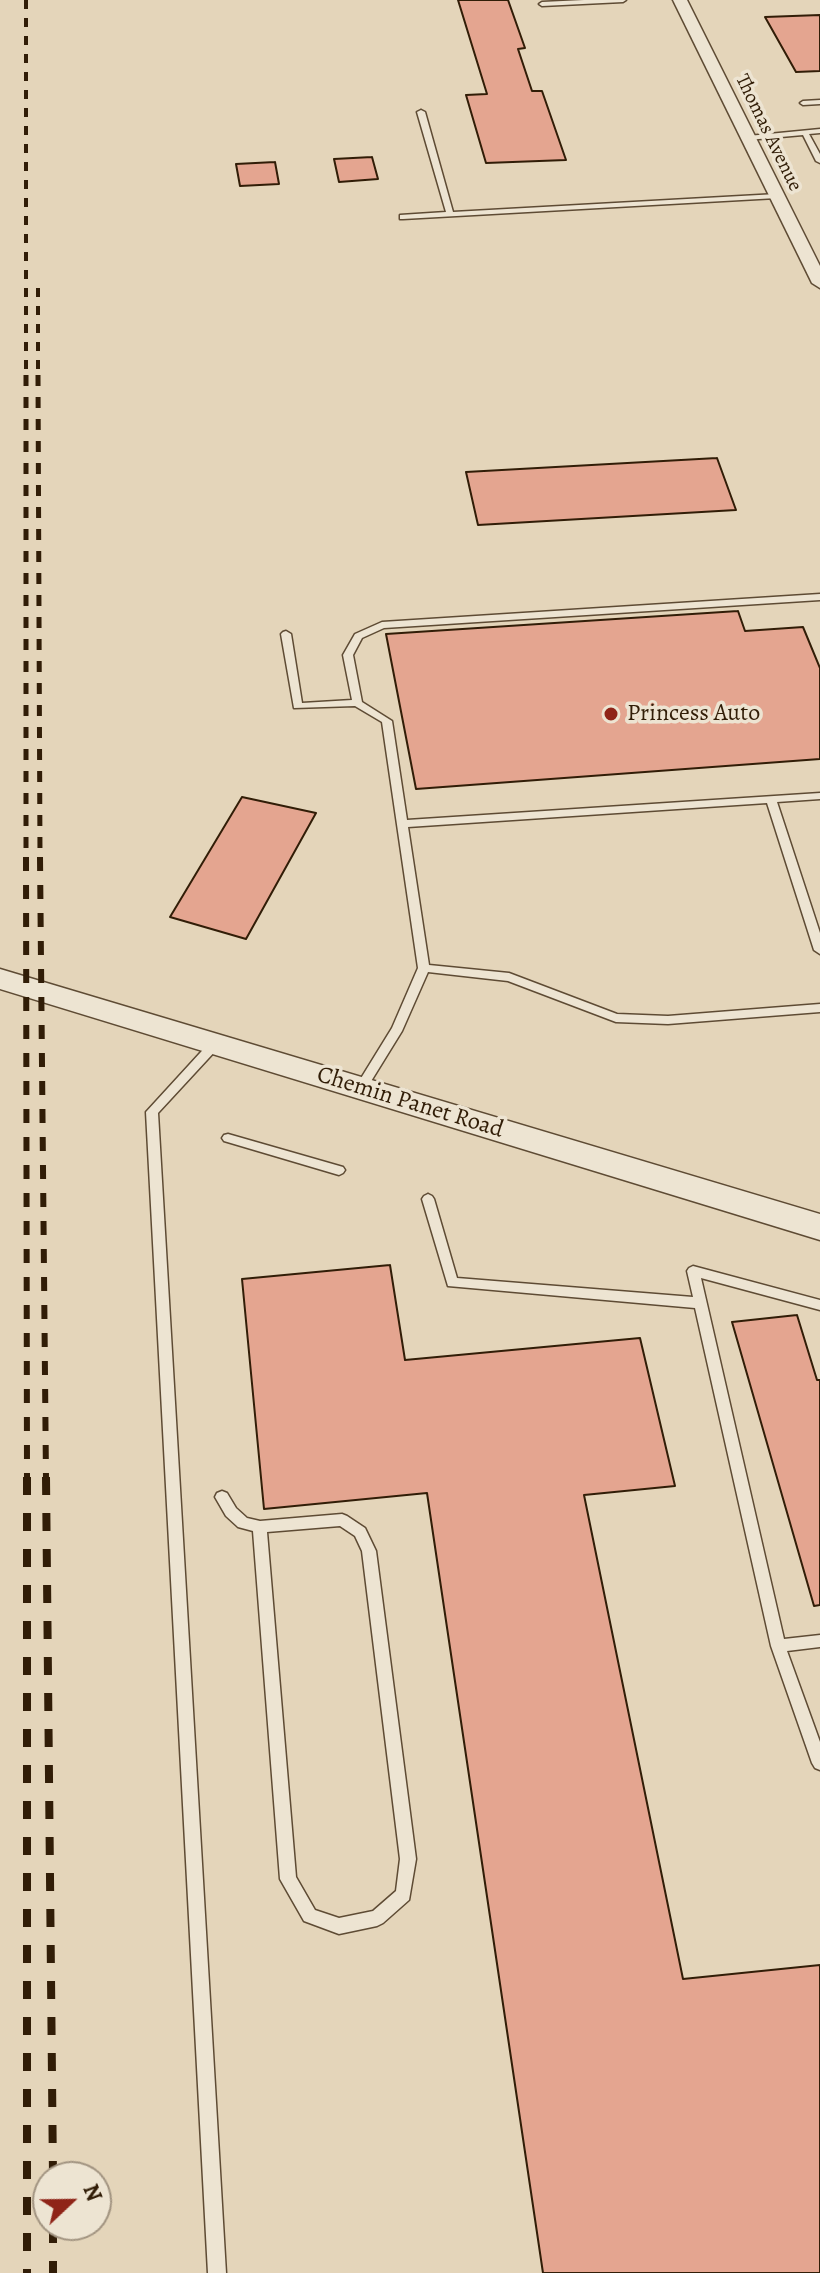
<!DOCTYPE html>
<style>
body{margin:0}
#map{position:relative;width:820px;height:2273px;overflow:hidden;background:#e4d5ba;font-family:Alegreya,serif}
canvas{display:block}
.north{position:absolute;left:32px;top:2161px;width:80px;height:80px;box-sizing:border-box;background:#ede4d2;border:2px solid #a29481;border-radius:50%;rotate:68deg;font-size:22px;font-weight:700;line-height:32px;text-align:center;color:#311d07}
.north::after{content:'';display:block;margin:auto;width:28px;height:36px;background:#8f2418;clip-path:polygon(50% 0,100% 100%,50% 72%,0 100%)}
</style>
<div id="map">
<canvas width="820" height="2273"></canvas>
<div class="north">N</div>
</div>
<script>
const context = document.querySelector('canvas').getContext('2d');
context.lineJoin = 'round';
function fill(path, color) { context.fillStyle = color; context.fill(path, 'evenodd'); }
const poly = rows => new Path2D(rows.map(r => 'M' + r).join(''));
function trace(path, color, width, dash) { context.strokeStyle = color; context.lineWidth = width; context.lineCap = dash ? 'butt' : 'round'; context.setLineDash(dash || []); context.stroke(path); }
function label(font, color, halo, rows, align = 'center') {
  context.font = font + ' Alegreya,serif'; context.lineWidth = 7; context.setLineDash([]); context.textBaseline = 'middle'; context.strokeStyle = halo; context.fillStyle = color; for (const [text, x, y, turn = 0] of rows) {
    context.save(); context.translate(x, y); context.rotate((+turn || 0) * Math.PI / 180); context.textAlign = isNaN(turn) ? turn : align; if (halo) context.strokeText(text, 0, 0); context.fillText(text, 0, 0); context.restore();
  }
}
const building = poly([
 [458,0,508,0,525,48,518,49,532,91,542,91,566,160,486,163,466,95,487,94,458,0],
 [820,15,820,71,796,72,765,17,820,15],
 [372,157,378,179,339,182,334,159,372,157],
 [275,162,279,184,240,186,236,164,275,162],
 [717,458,736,510,478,525,466,472,717,458],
 [738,611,745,631,803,627,820,668,820,759,416,789,386,634,738,611],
 [242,797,316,813,246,939,170,917,242,797],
 [390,1265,405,1360,640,1338,675,1486,584,1495,683,1979,820,1965,820,2273,543,2273,427,1493,264,1509,242,1279,390,1265],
 [797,1315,817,1380,820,1380,820,1605,814,1606,732,1322,797,1315]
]);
fill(building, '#e4a590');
trace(building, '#311d07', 2);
const service = poly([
 [584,0,626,0,623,2,542,6,539,4,542,2,584,0],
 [820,100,820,104,803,105,800,103,803,101,820,100],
 [421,110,425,112,453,212,777,194,781,196,777,198,403,219,400,219,400,215,446,212,417,112,421,110],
 [820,129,820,133,809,134,820,154,820,163,816,161,803,135,748,140,744,138,748,136,820,129],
 [820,594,820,600,384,628,362,638,353,655,362,702,392,721,407,820,820,793,820,799,777,802,820,933,820,954,814,950,767,803,408,827,429,965,509,973,617,1014,668,1016,820,1004,820,1012,668,1024,616,1022,508,981,428,972,402,1031,365,1091,357,1091,355,1088,392,1028,418,968,382,722,355,706,294,708,281,634,283,632,286,631,291,634,302,703,352,700,343,655,355,634,382,622,820,594],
 [215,1040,219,1041,221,1044,219,1047,158,1113,226,2273,208,2273,146,1112,211,1041,215,1040],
 [228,1134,343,1167,345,1170,343,1173,339,1175,224,1141,222,1138,224,1135,228,1134],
 [428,1194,432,1196,434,1199,457,1278,693,1297,687,1271,689,1268,693,1266,820,1300,820,1310,701,1278,784,1639,820,1635,820,1647,787,1651,820,1742,820,1770,815,1768,812,1763,771,1646,695,1308,448,1286,422,1199,424,1196,428,1194],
 [222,1491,227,1493,236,1508,247,1518,260,1521,342,1514,347,1516,365,1528,376,1551,416,1859,409,1900,383,1923,377,1926,339,1934,304,1921,280,1879,253,1531,238,1527,226,1516,215,1497,217,1493,222,1491],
 [340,1526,355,1536,362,1551,400,1859,396,1891,373,1911,339,1918,315,1910,296,1877,267,1532,340,1526]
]);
const minor = poly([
 [673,0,687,0,820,266,820,288,812,283,673,0]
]);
const tertiary = poly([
 [0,969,820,1214,820,1240,0,989,0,969]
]);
trace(service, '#5e4b34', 3);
trace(minor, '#5e4b34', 3);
trace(tertiary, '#5e4b34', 3);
fill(service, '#ede4d2');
fill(minor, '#ede4d2');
fill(tertiary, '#ede4d2');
trace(poly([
 [26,0,26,377],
 [38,288,38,377]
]), '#311d07', 4, [9, 9]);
trace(poly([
 [26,375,26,859],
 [38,375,40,859]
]), '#311d07', 5, [11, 11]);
trace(poly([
 [26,857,27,1479],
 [40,857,46,1479]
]), '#311d07', 6, [14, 14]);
trace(poly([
 [27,1477,27,2273],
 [46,1477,53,2177],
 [53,2225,53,2273]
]), '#311d07', 8, [18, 18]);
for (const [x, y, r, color] of [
 [611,714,8,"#8f2418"]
]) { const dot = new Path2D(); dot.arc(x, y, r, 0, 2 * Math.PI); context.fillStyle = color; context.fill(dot); trace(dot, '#ede4d2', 3); }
label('20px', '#311d07', '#ede4d2', [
 ["Thomas Avenue",768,133,64]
]);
label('24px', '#311d07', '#ede4d2', [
 ["Princess Auto",627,714]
], 'left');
label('24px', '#311d07', '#ede4d2', [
 ["Chemin Panet Road",410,1103,17]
]);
</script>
